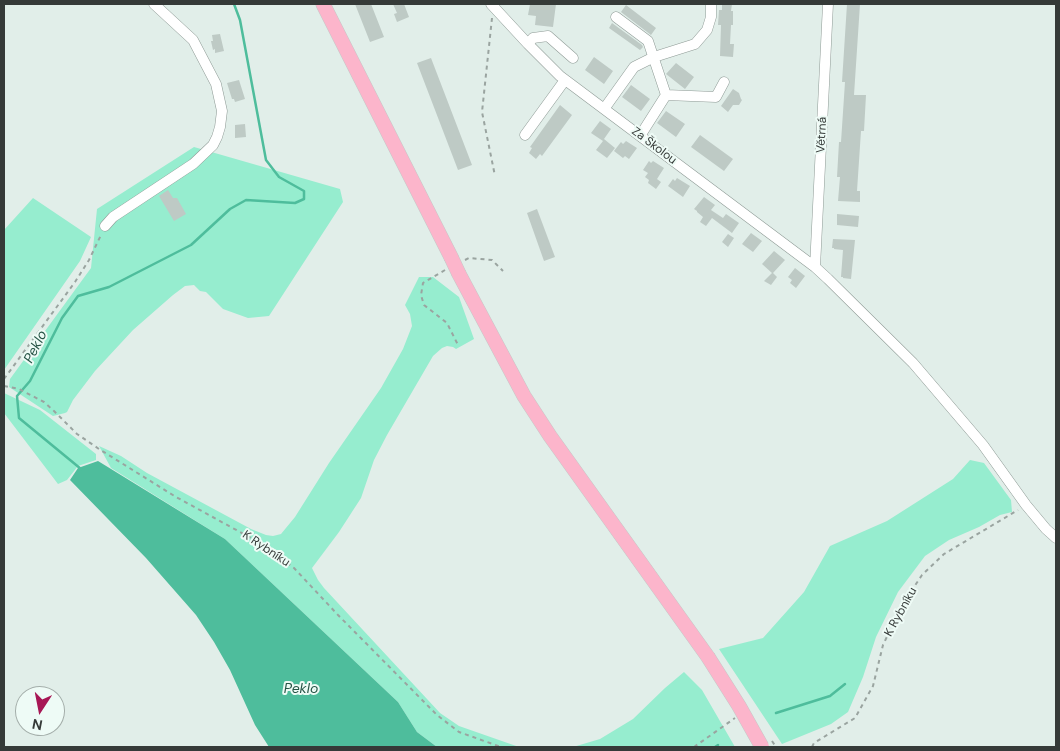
<!DOCTYPE html>
<meta charset="utf-8">
<style>
body{margin:0}
#map{position:relative;width:1060px;height:751px;overflow:hidden;background:#e1eee9;font-family:"DM Sans",sans-serif}
canvas{display:block}
.frame{position:absolute;inset:0;border:5px solid #353a38;pointer-events:none}
.north{position:absolute;left:15px;top:686px;width:50px;height:50px;box-sizing:border-box;background:#eefbf6;border:1px solid #a4aeaa;border-radius:50%;rotate:191deg;font-size:14px;font-weight:700;line-height:20px;text-align:center;color:#353a38}
.north::after{content:'';display:block;margin:auto;width:18px;height:22px;background:#a71755;clip-path:polygon(50% 0,100% 100%,50% 72%,0 100%)}
</style>
<div id="map">
<canvas width="1060" height="751"></canvas>
<div class="frame"></div>
<div class="north">N</div>
</div>
<script>
const context = document.querySelector('canvas').getContext('2d');
context.lineJoin = 'round';
function fill(path, color) { context.fillStyle = color; context.fill(path, 'evenodd'); }
const poly = rows => new Path2D(rows.map(r => 'M' + r).join(''));
function trace(path, color, width, dash) { context.strokeStyle = color; context.lineWidth = width; context.lineCap = dash ? 'butt' : 'round'; context.setLineDash(dash || []); context.stroke(path); }
function label(font, color, halo, rows, align = 'center') {
  context.font = font + ' "DM Sans",sans-serif'; context.lineWidth = 4; context.setLineDash([]); context.textBaseline = 'middle'; context.strokeStyle = halo; context.fillStyle = color; for (const [text, x, y, turn = 0] of rows) {
    context.save(); context.translate(x, y); context.rotate((+turn || 0) * Math.PI / 180); context.textAlign = isNaN(turn) ? turn : align; if (halo) context.strokeText(text, 0, 0); context.fillText(text, 0, 0); context.restore();
  }
}
fill(poly([
 [194,147,340,189,343,202,269,316,248,318,223,309,206,292,200,291,194,285,185,286,173,295,133,330,95,371,73,400,67,412,65,413,53,416,9,387,10,379,91,268,97,209],
 [33,198,91,237,80,261,4,370,4,230],
 [419,277,433,277,459,297,474,339,456,349,453,347,447,346,442,348,433,356,387,435,374,460,361,498,339,532,312,568,318,580,324,588,440,713,459,726,519,747,437,747,417,732,398,702,225,539,111,468,99,446,121,456,147,473,251,529,266,535,273,536,281,534,295,517,329,463,381,388,403,349,412,326,410,314,405,305],
 [4,393,40,410,96,454,96,460,78,466,67,480,58,484,4,413],
 [970,460,984,463,1011,500,1012,512,1000,515,979,527,949,540,925,556,898,592,876,637,863,677,848,712,831,724,782,744,719,649,763,638,804,592,830,546,887,521,953,479],
 [684,672,702,690,735,747,573,747,600,739,633,719,665,688]
]), '#96edcf');
fill(poly([
 [98,461,225,539,398,702,417,732,437,747,269,747,255,725,230,670,214,642,196,615,146,558,70,480,78,468]
]), '#4ebd9c');
trace(poly([
 [81,469,19,418,17,396,30,381,62,318,78,296,109,287,191,245,230,209,246,200,295,203,304,199,304,191,279,177,266,160,240,20,234,4],
 [776,713,830,696,845,684],
 [715,747,718,745]
]), '#4ebd9c', 2.5);
fill(poly([
 [355,4,371,4,384,37,370,42],
 [393,4,404,4,409,17,397,22,394,14,397,13],
 [530,4,556,4,553,27,535,25,536,16,528,15],
 [722,4,732,4,731,11,733,11,733,25,731,25,730,44,734,44,733,57,720,56,721,25,718,25,719,10,722,10],
 [847,4,860,4,854,95,866,95,864,131,861,131,857,191,860,191,860,202,838,201,840,177,837,177,839,142,841,142,845,82,842,82],
 [626,5,656,28,651,35,621,12],
 [612,23,642,45,643,47,640,50,609,28],
 [220,34,224,51,215,53,215,49,213,50,211,41,213,41,212,35],
 [594,57,613,71,604,84,585,70],
 [431,58,472,165,458,170,417,63],
 [676,63,694,77,685,89,666,74],
 [239,80,245,99,235,102,234,99,232,99,227,83],
 [631,85,650,99,641,111,622,97],
 [733,89,739,93,741,99,742,100,739,105,733,105,728,112,721,106],
 [560,105,572,115,542,156,540,154,536,159,529,153,532,148,530,147],
 [666,111,685,124,676,137,657,123],
 [600,121,611,129,604,139,615,148,607,158,596,150,603,141,591,133],
 [245,124,246,137,235,138,235,125],
 [700,135,733,159,724,171,691,147],
 [626,141,637,148,629,159,625,156,623,158,614,151,621,142,623,144],
 [649,161,651,163,653,161,664,168,657,179,661,182,656,189,648,183,649,180,645,177,648,173,643,170],
 [677,178,690,186,683,197,668,186,673,179,675,181],
 [168,190,173,198,177,198,186,214,174,221,159,196],
 [704,197,715,205,711,210,723,218,726,214,739,223,732,233,712,218,706,226,700,222,703,217,697,212,697,211,694,209],
 [537,209,555,257,544,261,527,213],
 [837,214,859,216,858,227,837,225],
 [751,233,762,241,753,252,742,244],
 [728,234,734,238,728,247,722,242],
 [833,239,855,240,851,279,843,278,843,277,841,277,843,250,834,249,834,248,832,248],
 [774,251,785,260,773,273,777,277,771,285,764,281,772,273,762,264],
 [795,268,805,276,796,288,790,283,792,280,788,277]
]), '#becac5');
const minor = poly([
 [491,4,528,44,560,76,815,267,828,279,913,363,983,445,1026,505,1046,529,1056,538],
 [616,17,648,41,666,95,716,97,724,82],
 [528,44,533,38,548,36,573,58],
 [604,109,634,67,654,57,695,44,707,30,711,17,711,4],
 [525,135,565,80],
 [640,136,666,95],
 [105,226,113,217,193,164,213,145,217,137,220,127,222,111,216,84,193,40,154,4],
 [815,267,828,4]
]);
const major = poly([
 [323,4,451,257],
 [459,274,524,396,550,436,708,657]
]);
trace(minor, '#8e9a95', 11);
trace(major, '#c6c8c7', 15);
trace(poly([
 [492,18,482,112,495,176],
 [465,260,469,258,492,260,503,271],
 [445,270,423,283,421,295,424,305,447,323,458,345],
 [4,379,75,282,89,260,101,235],
 [4,386,19,389,44,402,54,411,77,434,99,449,176,497,262,544,294,568,338,615,437,715,459,732,501,747],
 [772,741,776,747],
 [694,747,735,718],
 [812,747,814,743,855,718,873,686,883,645,902,605,922,575,944,554,1018,510]
]), '#9aa4a0', 2, [4, 4]);
trace(minor, '#fff', 10);
trace(major, '#fcb5cb', 14);
const majorBridge = poly([
 [451,257,459,274],
 [708,657,739,706,762,747]
]);
trace(majorBridge, '#c6c8c7', 15, []);
trace(majorBridge, '#fcb5cb', 14);
label('12px', '#353a38', '#eefbf6', [
 ["Větrná",822,135,-87],
 ["Za Školou",654,146,37],
 ["K Rybníku",266,549,34],
 ["K Rybníku",901,612,-61]
]);
label('italic 14px', '#265446', '#eefbf6', [
 ["Peklo",36,347,-63],
 ["Peklo",301,689]
]);
</script>
